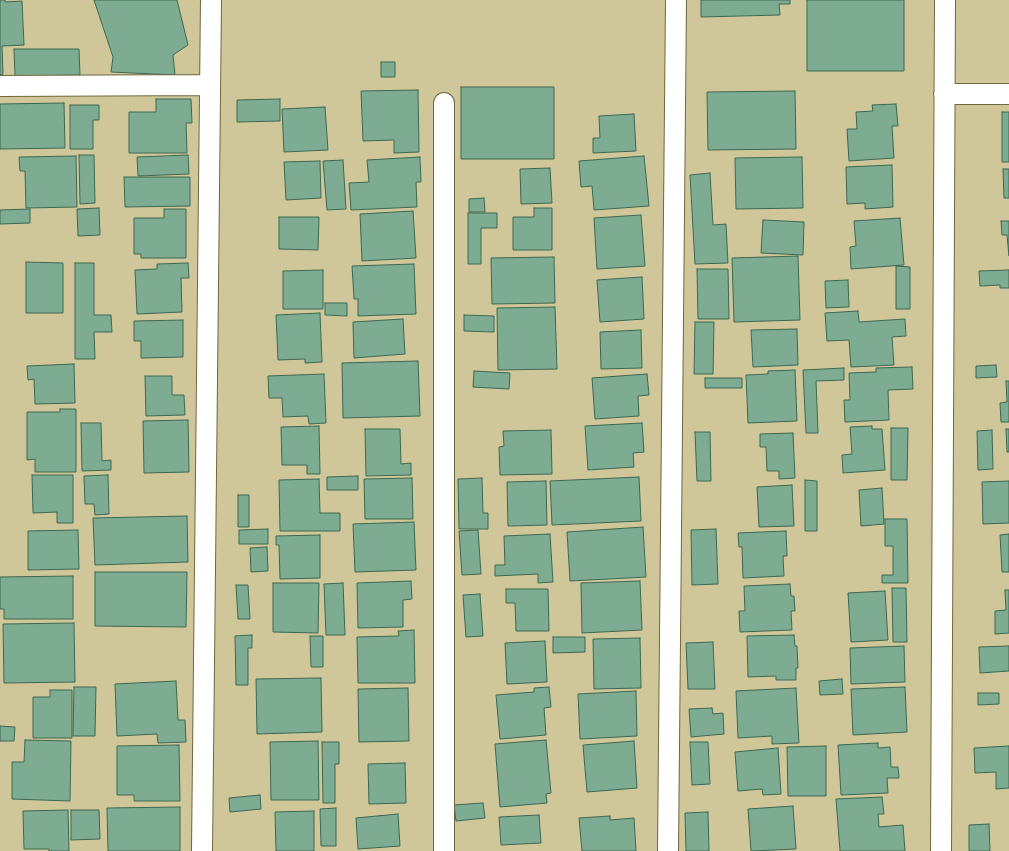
<!DOCTYPE html>
<style>
body{margin:0}
canvas{display:block;background:#cfc799}
</style>
<canvas width="1009" height="851"></canvas>
<script>
const context = document.querySelector('canvas').getContext('2d');
context.lineJoin = 'round';
function fill(path, color) { context.fillStyle = color; context.fill(path, 'evenodd'); }
const poly = rows => new Path2D(rows.map(r => 'M' + r).join(''));
function trace(path, color, width, dash) { context.strokeStyle = color; context.lineWidth = width; context.lineCap = dash ? 'butt' : 'round'; context.setLineDash(dash || []); context.stroke(path); }
const building = poly([
 [0,0,5,0,5,2,22,1,24,45,2,46,3,74,0,75,0,0],
 [94,0,177,0,188,45,173,55,175,75,111,72,113,57,94,0],
 [701,0,790,0,790,4,779,4,780,15,701,17,701,0],
 [807,0,904,0,904,71,807,71,807,0],
 [14,49,79,49,80,75,15,76,14,49],
 [381,62,395,62,395,77,381,77,381,62],
 [461,87,554,87,554,159,461,159,461,87],
 [418,90,419,152,394,153,394,140,363,141,361,91,418,90],
 [795,91,796,149,708,150,707,92,795,91],
 [156,99,191,99,192,123,186,123,187,153,129,153,129,112,156,112,156,99],
 [280,99,280,121,237,122,237,100,280,99],
 [64,103,65,148,0,149,0,104,64,103],
 [896,104,898,126,892,126,894,158,849,161,847,129,857,129,856,112,873,111,872,105,896,104],
 [70,105,99,105,99,120,93,120,93,149,70,149,70,105],
 [325,107,328,150,284,152,282,109,325,107],
 [1002,112,1009,112,1009,162,1002,162,1002,112],
 [634,114,636,151,593,153,593,138,600,138,599,116,634,114],
 [79,155,94,155,95,203,80,204,79,155],
 [188,155,189,174,138,176,137,157,188,155],
 [76,156,77,207,26,208,25,171,20,171,19,157,76,156],
 [644,156,649,206,594,210,592,186,581,187,579,161,644,156],
 [420,157,421,182,416,182,417,207,351,210,349,183,369,182,367,160,420,157],
 [802,157,803,208,736,209,735,158,802,157],
 [343,160,346,209,327,210,323,161,343,160],
 [320,161,321,198,286,200,284,162,320,161],
 [892,165,893,207,865,209,865,203,847,204,846,167,892,165],
 [550,168,552,203,521,204,520,169,550,168],
 [1003,169,1009,169,1009,198,1004,198,1003,169],
 [710,173,713,225,726,224,728,263,695,264,690,175,710,173],
 [124,177,190,177,190,206,125,207,124,177],
 [484,198,485,212,469,212,469,199,484,198],
 [99,208,100,235,78,236,77,209,99,208],
 [534,208,552,208,552,250,513,250,513,217,534,217,534,208],
 [30,209,30,223,0,224,0,210,30,209],
 [164,209,186,209,186,258,141,258,141,254,134,254,134,218,164,218,164,209],
 [413,211,416,258,362,261,360,214,413,211],
 [468,213,497,213,497,228,481,228,481,264,468,264,468,213],
 [641,215,645,266,597,269,594,218,641,215],
 [279,217,319,217,318,250,279,249,279,217],
 [900,218,904,265,851,269,850,247,856,246,854,221,900,218],
 [763,220,804,222,803,255,761,253,763,220],
 [1001,221,1009,221,1009,256,1007,235,1002,235,1001,221],
 [798,256,800,320,734,322,732,258,798,256],
 [554,257,555,303,492,304,491,258,554,257],
 [26,262,63,263,63,313,26,313,26,262],
 [75,263,94,263,94,315,111,315,112,332,94,332,95,359,75,359,75,263],
 [188,263,189,278,181,278,182,312,137,314,135,270,157,269,157,264,188,263],
 [414,264,416,314,358,316,358,299,354,299,352,266,414,264],
 [896,266,910,267,910,309,896,309,896,266],
 [697,269,728,269,729,319,698,319,697,269],
 [323,270,323,309,283,309,283,271,323,270],
 [1009,270,1009,288,1000,288,1000,285,980,286,979,271,1009,270],
 [642,277,644,319,600,322,597,280,642,277],
 [848,280,849,307,826,308,825,281,848,280],
 [325,303,347,303,347,316,325,315,325,303],
 [555,307,557,369,498,370,497,308,555,307],
 [858,311,859,322,905,319,906,336,892,337,894,365,851,367,849,340,827,341,825,313,858,311],
 [320,313,322,362,305,363,305,359,278,360,276,315,320,313],
 [464,315,494,316,494,332,464,331,464,315],
 [403,319,405,354,354,358,353,322,403,319],
 [183,320,183,357,141,358,141,341,134,341,134,321,183,320],
 [695,322,714,322,713,374,694,374,695,322],
 [797,329,798,365,753,367,751,330,797,329],
 [641,330,642,368,601,369,600,332,641,330],
 [418,361,420,416,343,418,342,363,418,361],
 [74,364,75,403,35,404,34,379,28,380,27,366,74,364],
 [996,365,997,377,976,378,976,366,996,365],
 [912,367,913,389,888,390,889,420,845,422,844,400,850,400,849,373,876,372,876,368,912,367],
 [844,368,844,380,816,381,818,433,806,433,803,370,844,368],
 [795,370,797,421,748,423,746,375,768,374,768,371,795,370],
 [474,371,510,373,509,389,473,387,474,371],
 [324,374,326,423,309,424,308,416,283,417,282,398,269,398,268,376,324,374],
 [647,374,649,395,638,396,639,416,595,419,592,378,647,374],
 [145,376,172,376,172,395,184,395,185,415,146,416,145,376],
 [705,378,742,378,742,388,705,388,705,378],
 [1006,381,1009,381,1009,422,1001,422,1000,403,1007,402,1006,381],
 [60,409,76,409,76,472,35,472,35,459,27,460,27,412,60,412,60,409],
 [188,420,189,472,144,473,143,421,188,420],
 [81,423,101,423,102,461,111,460,111,470,82,471,81,423],
 [642,423,644,452,633,453,634,467,588,470,585,426,642,423],
 [319,426,320,474,307,474,307,465,282,465,281,427,319,426],
 [872,426,872,429,882,429,885,470,843,473,842,455,852,454,850,427,872,426],
 [891,428,908,428,907,480,891,480,891,428],
 [365,429,400,429,401,464,411,463,411,475,366,476,365,429],
 [1006,429,1009,429,1009,452,1007,452,1006,429],
 [551,430,552,474,500,475,499,447,504,446,503,431,551,430],
 [992,430,993,469,978,470,977,431,992,430],
 [695,432,710,432,711,481,697,481,695,432],
 [793,433,795,478,779,479,779,471,767,471,766,447,760,447,760,434,793,433],
 [32,475,73,475,73,523,57,523,57,512,33,513,32,475],
 [108,475,109,514,95,515,94,504,85,504,84,476,108,475],
 [358,476,358,490,327,490,327,477,358,476],
 [639,477,641,521,552,525,550,481,639,477],
 [412,478,413,519,365,519,364,479,412,478],
 [482,478,483,513,488,513,488,529,459,529,458,479,482,478],
 [319,479,320,513,340,513,340,531,280,531,279,480,319,479],
 [805,480,817,481,817,531,805,531,805,480],
 [546,481,547,525,508,526,507,482,546,481],
 [1009,481,1009,523,983,524,982,482,1009,481],
 [792,485,794,526,759,527,757,487,792,485],
 [882,488,884,524,861,526,859,490,882,488],
 [238,495,249,495,249,527,238,527,238,495],
 [187,516,188,562,95,565,93,518,187,516],
 [885,519,907,519,908,583,882,583,882,575,893,575,893,546,885,546,885,519],
 [414,522,416,570,355,572,353,524,414,522],
 [643,527,646,577,570,581,567,532,643,527],
 [268,529,268,544,239,544,239,530,268,529],
 [716,529,718,584,692,585,691,530,716,529],
 [78,530,79,569,28,570,28,531,78,530],
 [478,530,481,574,462,575,459,531,478,530],
 [786,531,787,556,783,556,784,576,743,578,742,547,739,547,738,533,786,531],
 [550,534,553,582,538,583,538,574,495,576,495,565,505,565,504,536,550,534],
 [1009,534,1009,572,1002,572,1000,535,1009,534],
 [320,535,320,578,280,579,279,545,276,545,276,536,320,535],
 [267,547,268,571,251,572,250,548,267,547],
 [95,572,187,572,186,627,95,626,95,572],
 [73,576,73,619,4,619,4,609,0,609,0,577,73,576],
 [411,581,412,599,403,600,403,627,358,628,357,583,411,581],
 [640,581,642,630,582,633,581,583,640,581],
 [273,583,319,583,318,633,273,632,273,583],
 [343,583,345,635,326,635,324,584,343,583],
 [790,584,791,596,794,596,795,611,791,611,792,630,740,632,739,611,745,611,744,586,790,584],
 [236,585,248,585,250,619,238,619,236,585],
 [892,588,906,588,907,642,893,642,892,588],
 [506,589,548,589,549,631,516,631,515,603,506,603,506,589],
 [1005,590,1009,590,1009,633,995,634,995,611,1006,610,1005,590],
 [885,591,888,640,851,642,848,593,885,591],
 [480,594,483,636,466,637,463,595,480,594],
 [74,623,75,682,4,683,3,624,74,623],
 [414,630,415,683,358,683,357,637,399,636,398,631,414,630],
 [252,635,252,648,248,648,248,685,236,685,235,636,252,635],
 [794,635,795,646,797,646,798,668,796,668,796,680,776,680,776,676,748,677,747,636,794,635],
 [310,636,323,636,323,667,311,667,310,636],
 [553,637,585,637,585,652,553,653,553,637],
 [640,638,641,688,594,689,593,639,640,638],
 [545,641,547,682,507,684,505,643,545,641],
 [713,642,715,689,688,689,686,643,713,642],
 [904,646,905,682,851,684,850,648,904,646],
 [1009,646,1009,671,980,673,979,647,1009,646],
 [321,678,322,732,257,734,256,679,321,678],
 [842,679,843,694,820,695,819,681,842,679],
 [176,681,178,720,185,720,186,742,158,743,157,734,117,736,115,684,176,681],
 [74,687,96,687,95,736,73,736,74,687],
 [549,687,551,707,544,708,546,735,500,739,496,695,534,692,534,688,549,687],
 [905,687,907,732,853,735,851,689,905,687],
 [408,688,409,741,359,742,358,689,408,688],
 [796,688,799,743,772,744,772,736,738,738,736,691,796,688],
 [50,690,72,690,72,738,33,738,33,697,50,697,50,690],
 [636,691,637,736,580,739,578,694,636,691],
 [978,693,999,693,999,704,978,705,978,693],
 [712,708,713,714,723,713,724,734,691,737,689,709,712,708],
 [0,726,15,727,14,741,0,741,0,726],
 [25,740,71,741,70,801,12,799,12,762,24,762,25,740],
 [546,740,551,793,546,794,547,803,500,807,495,744,546,740],
 [318,741,319,800,271,800,270,742,318,741],
 [634,741,637,788,587,792,583,745,634,741],
 [322,742,339,742,339,764,335,764,335,803,323,803,322,742],
 [690,742,708,742,710,784,692,785,690,742],
 [878,743,878,748,890,747,891,767,898,767,899,778,887,778,888,793,841,795,838,745,878,743],
 [179,745,180,801,134,801,134,795,117,795,117,746,179,745],
 [826,746,826,796,788,796,787,747,826,746],
 [1009,746,1009,788,996,789,996,772,975,773,974,748,1009,746],
 [778,748,781,794,763,795,762,789,738,791,735,752,778,748],
 [405,763,406,803,369,804,368,764,405,763],
 [260,795,261,809,230,812,229,798,260,795],
 [882,797,884,814,878,814,879,827,903,825,905,851,840,851,836,799,882,797],
 [483,803,485,818,456,821,454,805,483,803],
 [793,806,796,849,751,851,748,809,793,806],
 [180,807,180,851,108,851,107,808,180,807],
 [336,808,336,846,321,846,320,809,336,808],
 [68,810,69,851,49,851,49,849,24,849,23,811,68,810],
 [71,810,99,810,100,839,71,840,71,810],
 [314,811,314,851,276,851,275,812,314,811],
 [708,812,709,851,686,851,685,813,708,812],
 [398,814,400,846,358,849,356,818,398,814],
 [539,815,541,843,501,845,499,817,539,815],
 [610,816,610,820,634,818,636,851,582,851,579,818,610,816],
 [989,824,990,851,969,851,969,825,989,824]
]);
fill(building, '#7eac92');
trace(building, '#3c6851', 1);
const minor = poly([
 [0,86,210,85],
 [944,94,1009,94],
 [202,851,211,0],
 [444,851,444,103],
 [668,851,676,0],
 [941,851,945,0]
]);
trace(minor, '#6f683d', 22);
trace(minor, '#fff', 20);
</script>
